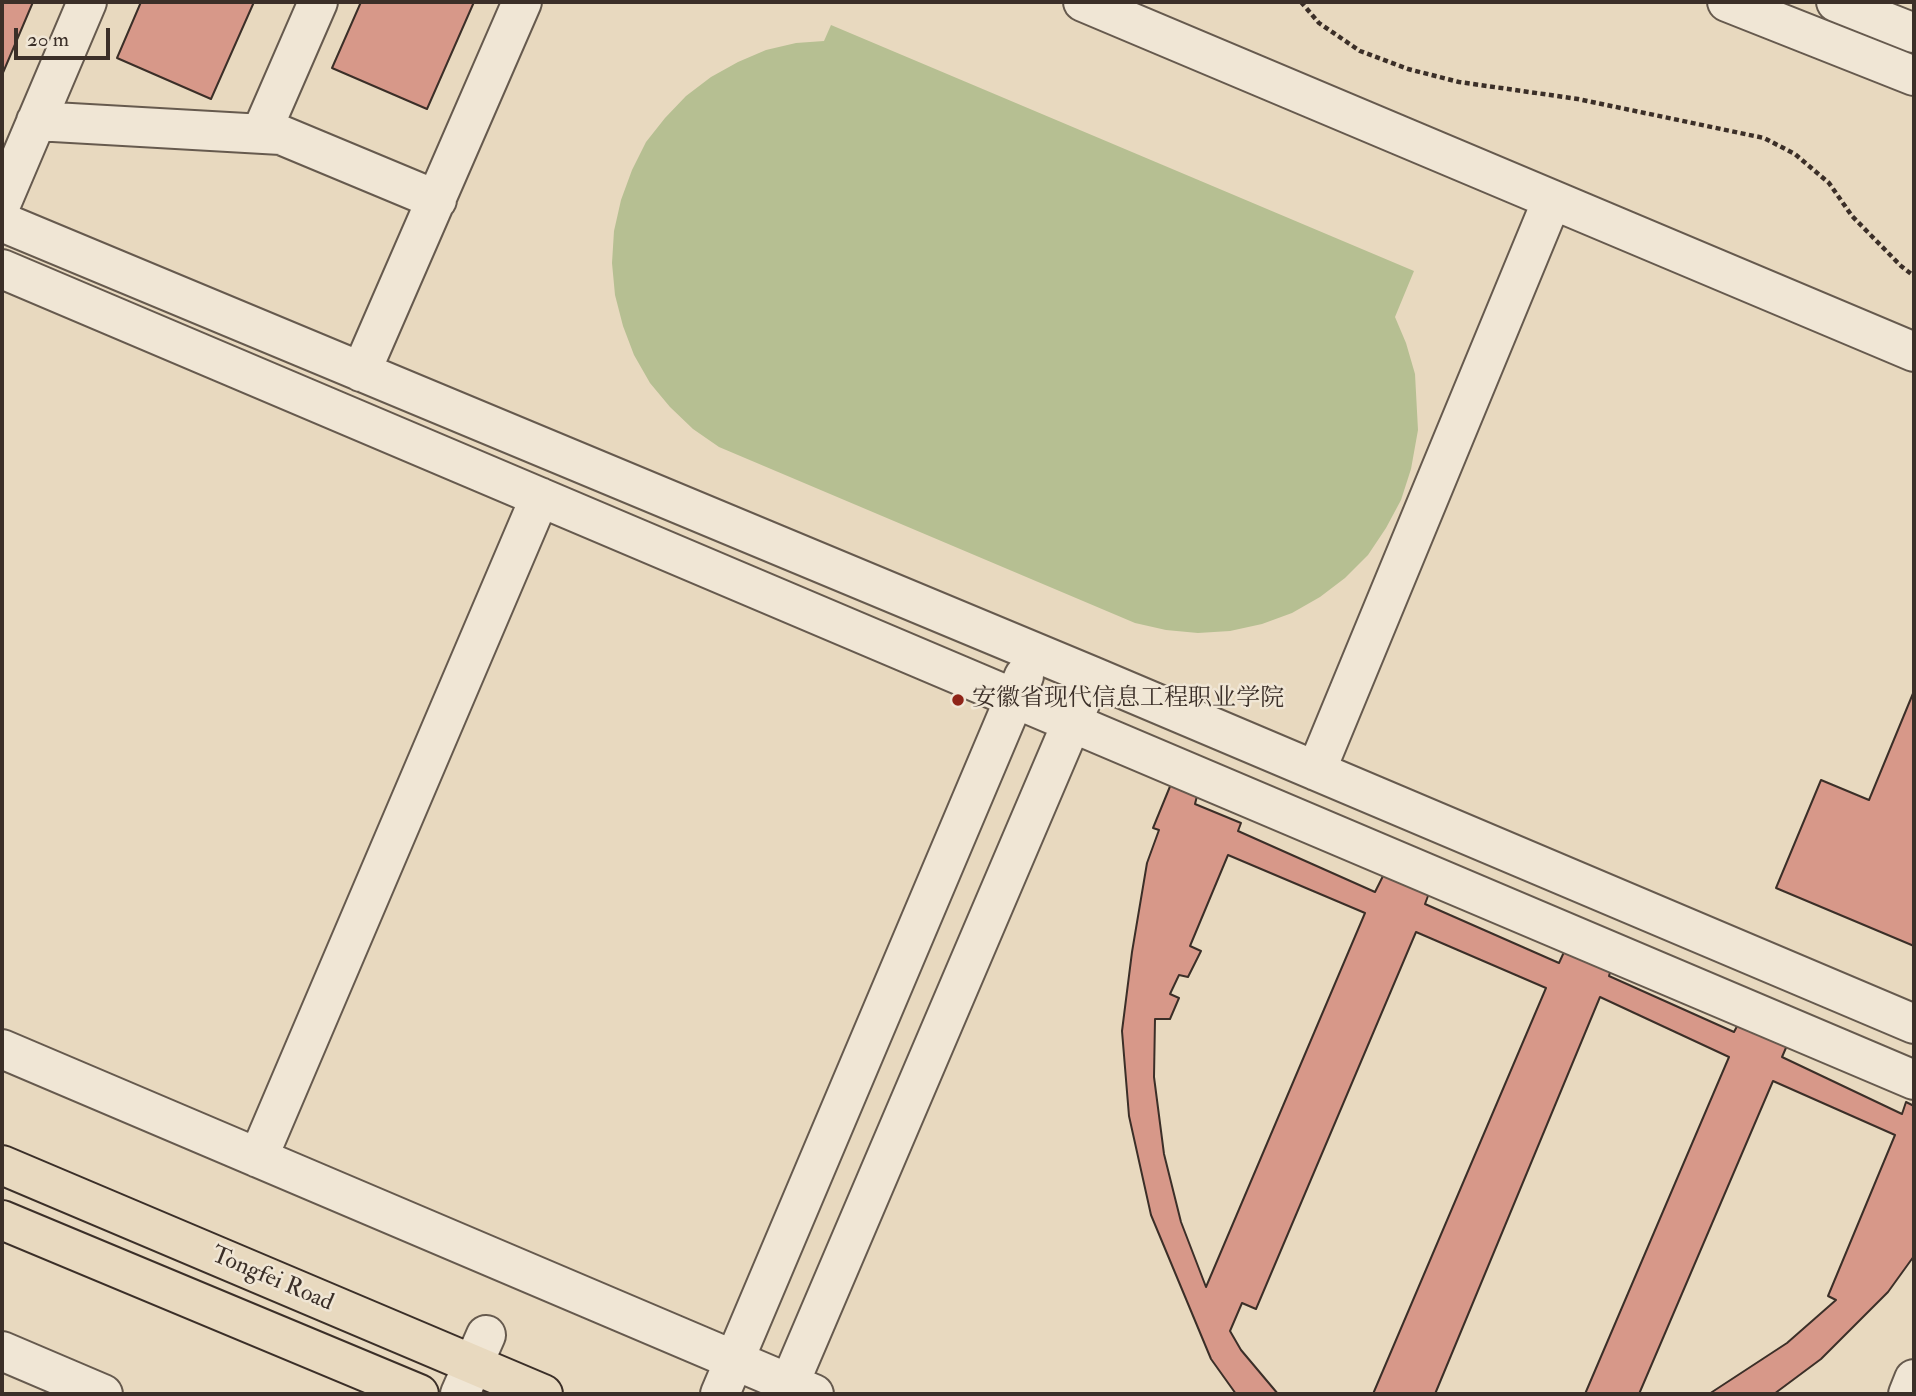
<!DOCTYPE html>
<meta charset="utf-8">
<style>
body{margin:0}
#map{position:relative;width:1916px;height:1396px;overflow:hidden;background:#e8d9bf;font-family:"IM FELL Double Pica",serif}
canvas{display:block}
.frame{position:absolute;inset:0;border:4px solid #3b2f28;pointer-events:none}
.scale{position:absolute;left:14px;top:28px;width:96px;height:32px;box-sizing:border-box;border:4px solid #3b2f28;border-top:0;padding-left:9px;font-size:21px;line-height:24px;white-space:nowrap;color:#3b2f28;-webkit-text-stroke:5px #f0e6d5;paint-order:stroke}
</style>
<div id="map">
<canvas width="1916" height="1396"></canvas>
<div class="frame"></div>
<div class="scale">20 m</div>
</div>
<script>
const context = document.querySelector('canvas').getContext('2d');
context.lineJoin = 'round';
function fill(path, color) { context.fillStyle = color; context.fill(path, 'evenodd'); }
const poly = rows => new Path2D(rows.map(r => 'M' + r).join(''));
function trace(path, color, width, dash) { context.strokeStyle = color; context.lineWidth = width; context.lineCap = dash ? 'butt' : 'round'; context.setLineDash(dash || []); context.stroke(path); }
function label(font, color, halo, rows, align = 'center') {
  context.font = font + ' "IM FELL Double Pica","Noto Serif SC",serif'; context.lineWidth = 5; context.setLineDash([]); context.textBaseline = 'middle'; context.strokeStyle = halo; context.fillStyle = color; for (const [text, x, y, turn = 0] of rows) {
    context.save(); context.translate(x, y); context.rotate((+turn || 0) * Math.PI / 180); context.textAlign = isNaN(turn) ? turn : align; if (halo) context.strokeText(text, 0, 0); context.fillText(text, 0, 0); context.restore();
  }
}
fill(poly([
 [831,25,1414,271,1395,317,1406,343,1415,374,1418,430,1411,469,1401,500,1386,528,1368,555,1345,578,1320,597,1292,613,1262,624,1230,631,1198,633,1166,630,1135,623,719,447,693,429,670,407,650,383,634,355,623,326,615,295,612,263,614,231,621,200,632,170,646,142,665,118,686,96,711,77,738,62,766,50,796,43,824,41]
]), '#b6bf92');
const building = poly([
 [2,2,33,2,2,75,2,2],
 [141,2,254,2,211,99,117,58,141,2],
 [361,2,474,2,427,109,332,68,361,2],
 [1914,691,1914,946,1776,888,1821,780,1869,800,1914,691],
 [1171,784,1197,796,1195,804,1241,823,1238,831,1375,892,1387,868,1431,888,1425,904,1559,963,1570,939,1614,959,1609,976,1734,1032,1744,1013,1792,1034,1782,1057,1902,1114,1906,1102,1914,1106,1914,1256,1888,1292,1821,1359,1774,1394,1709,1394,1787,1343,1836,1300,1828,1296,1895,1135,1773,1081,1639,1394,1585,1394,1729,1057,1600,997,1435,1394,1373,1394,1546,988,1416,932,1256,1309,1242,1303,1230,1331,1241,1350,1278,1394,1236,1394,1211,1359,1151,1215,1129,1116,1122,1031,1132,952,1147,863,1159,830,1153,828,1171,784],
 [1228,855,1365,913,1206,1287,1181,1222,1164,1154,1154,1077,1155,1019,1170,1019,1179,998,1170,994,1179,975,1188,977,1201,951,1190,946,1228,855]
]);
fill(building, '#d79889');
trace(building, '#3b2f28', 2);
const minor = poly([
 [1083,2,1914,352],
 [1727,2,1914,76],
 [1836,2,1914,33],
 [36,121,281,135,437,200],
 [261,133,318,2],
 [2,202,87,2],
 [2,222,1092,676,1914,1024],
 [2,269,1914,1080],
 [361,372,522,2],
 [1316,771,1552,200],
 [2,1049,814,1394],
 [258,1158,540,497],
 [2,1351,103,1394],
 [460,1394,486,1335],
 [720,1394,1024,676],
 [785,1394,1081,701],
 [1908,1394,1914,1379]
]);
const major = poly([
 [2,1165,543,1394],
 [2,1220,419,1394]
]);
trace(minor, '#665a4e', 42);
trace(major, '#3b2f28', 42);
trace(poly([
 [1301,2,1319,23,1360,51,1408,69,1459,82,1578,99,1764,138,1795,154,1829,183,1852,216,1901,266,1914,276]
]), '#3b2f28', 4.5, [5, 3.5]);
trace(minor, '#f0e6d5', 38);
trace(major, '#e8d9bf', 38);
for (const [x, y, r, color] of [
 [958,700,7,"#8f2418"]
]) { const dot = new Path2D(); dot.arc(x, y, r, 0, 2 * Math.PI); context.fillStyle = color; context.fill(dot); trace(dot, '#f0e6d5', 2.5); }
label('24px', '#3b2f28', '#f0e6d5', [
 ["安徽省现代信息工程职业学院",972,700]
], 'left');
label('24px', '#3b2f28', '#f0e6d5', [
 ["Tongfei Road",272,1280,23]
]);
</script>
